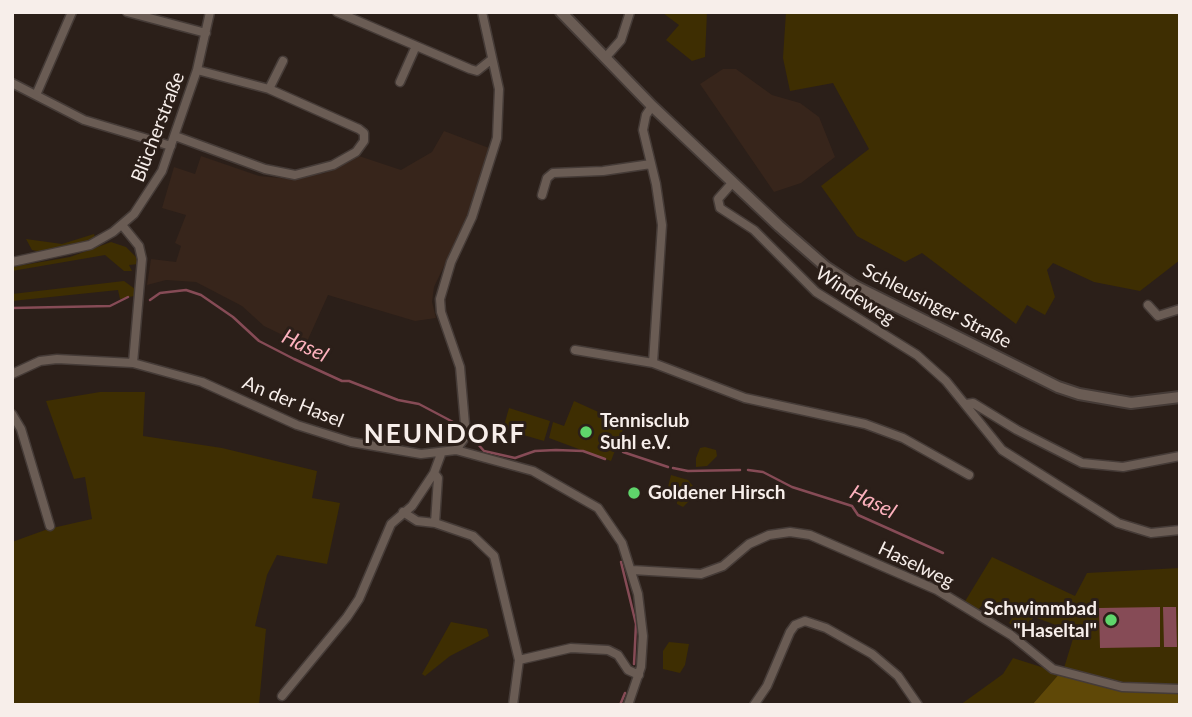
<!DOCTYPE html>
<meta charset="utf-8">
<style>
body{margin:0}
#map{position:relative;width:1192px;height:717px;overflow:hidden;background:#2b1f19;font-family:Lato,sans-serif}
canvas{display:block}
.frame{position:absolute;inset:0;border:14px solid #f7eeea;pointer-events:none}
</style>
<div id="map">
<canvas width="1192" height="717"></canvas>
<div class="frame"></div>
</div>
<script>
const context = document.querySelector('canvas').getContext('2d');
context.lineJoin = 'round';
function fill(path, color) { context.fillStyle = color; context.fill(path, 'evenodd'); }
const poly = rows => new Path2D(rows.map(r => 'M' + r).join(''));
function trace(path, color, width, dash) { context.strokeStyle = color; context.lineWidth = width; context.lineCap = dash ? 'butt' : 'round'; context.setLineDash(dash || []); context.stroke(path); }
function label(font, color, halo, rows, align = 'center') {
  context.font = font + ' Lato,sans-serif'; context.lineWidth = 6; context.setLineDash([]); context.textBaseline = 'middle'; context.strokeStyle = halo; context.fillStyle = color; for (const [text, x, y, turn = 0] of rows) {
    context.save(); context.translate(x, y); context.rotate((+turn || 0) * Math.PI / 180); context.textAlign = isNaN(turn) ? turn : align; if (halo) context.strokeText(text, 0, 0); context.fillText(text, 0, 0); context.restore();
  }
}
fill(poly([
 [723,69,736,69,772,95,800,103,819,117,835,157,801,183,774,192,700,84],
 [444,131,489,148,474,203,434,287,432,302,436,318,415,321,328,295,305,346,264,326,242,306,196,282,166,280,147,285,151,259,176,262,181,246,175,243,186,215,162,208,174,167,195,174,201,156,259,176,291,179,325,173,359,156,401,170,432,152]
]), '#37251b');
fill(poly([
 [707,12,705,57,692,61,666,40,679,25,663,13],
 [786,12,1180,12,1180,260,1140,291,1094,282,1053,263,1047,270,1055,297,1045,315,1027,305,1016,324,922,253,905,262,857,236,821,186,869,149,833,83,790,91,783,58],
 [94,234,95,237,84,242,41,252,32,250,26,239,62,244],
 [111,242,126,247,136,257,138,264,129,265,132,271,124,271,105,255,12,271,12,267,70,257],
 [124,281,135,289,134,296,120,299,118,290,12,301,12,294],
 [100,392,145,392,143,436,222,448,317,471,312,498,340,503,327,564,277,555,267,575,255,626,266,629,259,705,12,705,12,542,48,529,92,519,85,477,74,479,46,401],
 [574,401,625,424,611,461,549,438,553,422,564,426],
 [509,408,550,421,544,441,503,429],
 [705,447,716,450,717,456,707,466,696,467,696,458,700,448],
 [671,475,688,480,698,492,683,507,677,504,676,492,668,487],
 [992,557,1075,596,1087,573,1180,568,1180,689,1122,687,1064,668,1075,632,1034,617,1022,632,1009,623,1013,616,993,605,990,608,983,604,978,610,964,603],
 [451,622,487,629,489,636,450,656,425,676,422,674],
 [669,642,689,644,685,665,680,673,663,669,663,651],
 [1013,658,1060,673,1032,705,960,705,1003,674]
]), '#3e2e02');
fill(poly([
 [1060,673,1180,692,1180,705,1032,705]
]), '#5f4807');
fill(poly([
 [1160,607,1160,647,1100,648,1099,608],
 [1163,607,1176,607,1177,647,1164,647]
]), '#864b56');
trace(poly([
 [150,300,160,293,186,290,201,295,233,317,259,341,294,359,342,381,349,381,398,400,419,404,455,423],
 [12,308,110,306,128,297],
 [477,443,484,451,515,458,535,451,556,450,583,451,605,459],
 [623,452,668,467],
 [673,468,688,471,740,470],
 [748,470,763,472,792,487,852,506,858,515,943,553],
 [621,562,636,624,634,664],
 [620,705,625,693]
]), '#864b56', 2.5);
const street = poly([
 [127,12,206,33],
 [337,12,470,69,477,71,492,59],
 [605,58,621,40,630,12],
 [400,82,416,46],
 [12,83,84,120,171,146],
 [269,89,283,61],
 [36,95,72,12],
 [652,106,646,115,643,130,656,184,662,225,653,363,745,398,865,424,903,438,969,475],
 [175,136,265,169,295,175,333,165,356,152,364,141,364,133,359,129,269,89,197,70],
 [733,182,718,199,720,208,754,230,816,292,917,355,946,381,1002,450,1118,523,1151,533,1180,530],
 [542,195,547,178,553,173,603,171,651,164],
 [122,225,139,246,142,259,133,363],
 [12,262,90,245,113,232,134,214,162,171,197,70,210,12],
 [1148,305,1158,316,1180,309],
 [575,350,653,363],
 [12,374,40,361,57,359,133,363,202,382,297,425,351,442,421,454,456,450,533,471,598,508,622,543,638,594,643,636,641,667,628,705],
 [966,404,973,403,1017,430,1082,463,1123,467,1180,456],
 [12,414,21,429,50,526],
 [456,450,466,436,460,367,441,312,440,299,451,262,472,217,497,138,499,89,482,12],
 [403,512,417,521,435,523,438,478,434,473],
 [435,523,473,536,494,556,519,660,513,705],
 [632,570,701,574,723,566,749,544,769,535,790,532,810,535,937,590,1011,635,1053,669,1122,687,1180,689],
 [519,660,571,648,608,650,618,655,628,670,639,675],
 [282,696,347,617,359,599,391,524,412,506,434,473,441,454],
 [754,705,767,686,790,632,795,625,805,621,826,628,872,654,898,676,918,705]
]);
const secondary = poly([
 [561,12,652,106,779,226,826,267,855,286,1058,387,1079,394,1131,403,1180,397]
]);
trace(street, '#453b37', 11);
trace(secondary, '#453b37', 14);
trace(street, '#6a5c54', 8);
trace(secondary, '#6a5c54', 10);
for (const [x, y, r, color] of [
 [586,432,7,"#5fd56b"],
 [634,493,7,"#5fd56b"],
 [1111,620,7,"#5fd56b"]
]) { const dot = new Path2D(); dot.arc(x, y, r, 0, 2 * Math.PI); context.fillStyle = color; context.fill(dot); trace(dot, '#2b1f19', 2.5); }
label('19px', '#f7eeea', '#2b1f19', [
 ["Blücherstraße",158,127,-69],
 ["Windeweg",855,296,33],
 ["Schleusinger Straße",937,306,27],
 ["An der Hasel",293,402,22],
 ["Haselweg",916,565,26]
]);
label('bold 19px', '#f7eeea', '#2b1f19', [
 ["Tennisclub",600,421],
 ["Suhl e.V.",600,443],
 ["Goldener Hirsch",648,493],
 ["Schwimmbad",1097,609,"right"],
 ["\"Haseltal\"",1097,631,"right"]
], 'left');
label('italic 21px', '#fdb1bd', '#2b1f19', [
 ["Hasel",305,346,26],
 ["Hasel",873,502,27]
]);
context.letterSpacing = '2px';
label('bold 26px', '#f7eeea', '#2b1f19', [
 ["NEUNDORF",445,435]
]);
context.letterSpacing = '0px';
</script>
